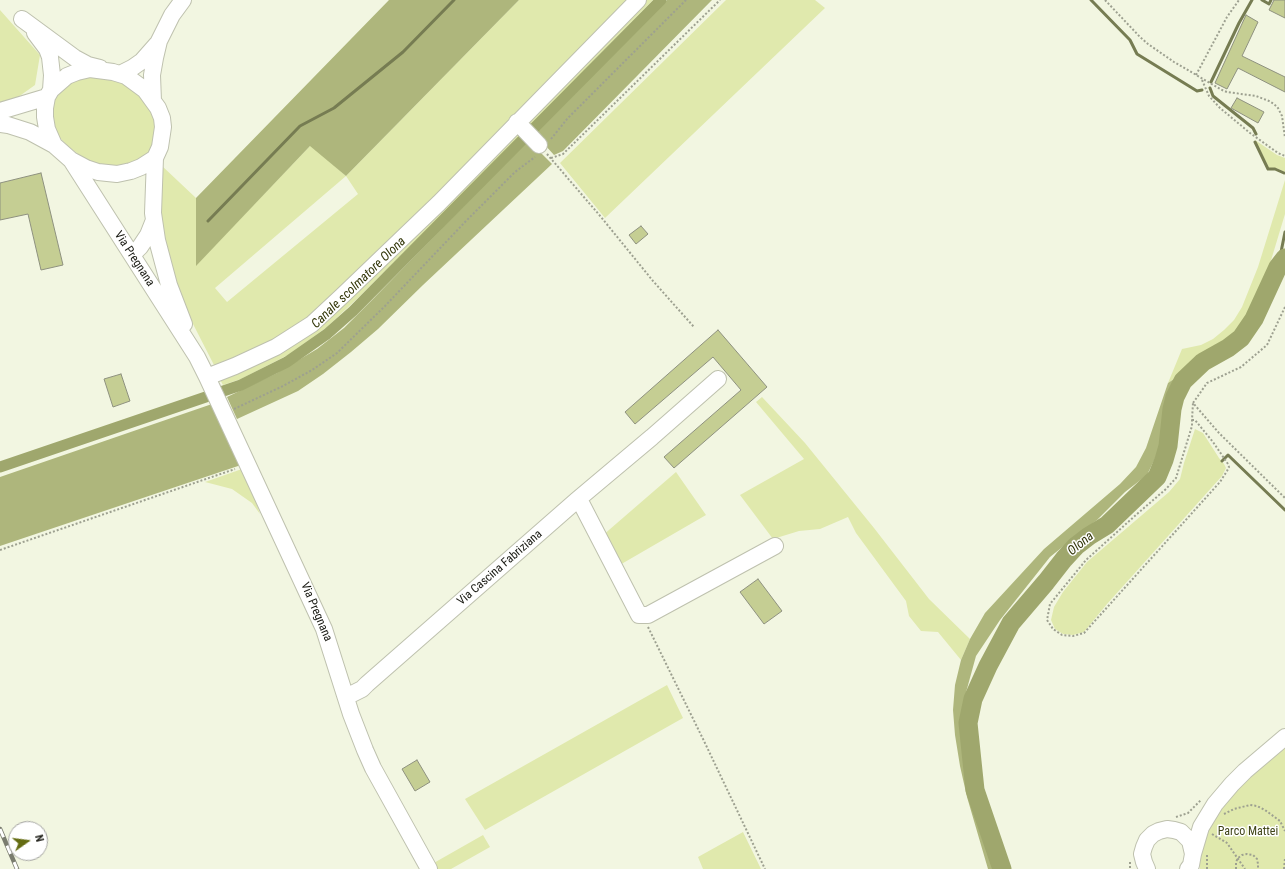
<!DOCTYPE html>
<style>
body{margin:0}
#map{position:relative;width:1285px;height:869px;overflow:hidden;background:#f2f6e1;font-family:"Roboto Condensed",sans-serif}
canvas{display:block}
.north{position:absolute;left:8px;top:821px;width:40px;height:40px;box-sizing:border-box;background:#fff;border:1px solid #a3a3a0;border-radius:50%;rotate:76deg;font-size:11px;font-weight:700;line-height:16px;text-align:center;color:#181912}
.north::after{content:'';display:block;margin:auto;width:14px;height:18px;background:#646c12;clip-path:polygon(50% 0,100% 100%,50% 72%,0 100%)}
</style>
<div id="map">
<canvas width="1285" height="869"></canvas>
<div class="north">N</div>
</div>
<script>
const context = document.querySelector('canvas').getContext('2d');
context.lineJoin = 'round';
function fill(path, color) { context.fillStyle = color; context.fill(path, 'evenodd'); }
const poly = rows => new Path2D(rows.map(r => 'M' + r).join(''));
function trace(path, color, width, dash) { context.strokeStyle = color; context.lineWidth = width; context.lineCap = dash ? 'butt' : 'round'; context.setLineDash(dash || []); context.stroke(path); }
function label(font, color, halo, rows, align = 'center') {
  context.font = font + ' "Roboto Condensed",sans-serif'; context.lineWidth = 3; context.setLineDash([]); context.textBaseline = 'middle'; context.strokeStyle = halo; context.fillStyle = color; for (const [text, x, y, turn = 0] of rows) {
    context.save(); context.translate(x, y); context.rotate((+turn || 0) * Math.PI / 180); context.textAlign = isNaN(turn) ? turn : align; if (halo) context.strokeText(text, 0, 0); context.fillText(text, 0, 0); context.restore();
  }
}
fill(poly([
 [519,0,630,0,441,193,313,316,274,342,215,367,192,322,173,278,162,237,158,198,161,165,196,198,196,265,311,145,346,176],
 [346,176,358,194,227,302,215,288],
 [644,0,653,0,596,58,530,128,523,120],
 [726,0,815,0,825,8,605,218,560,163],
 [0,10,40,55,35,85,14,100,0,104],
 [98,77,112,79,125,84,143,97,153,111,157,127,156,140,147,154,124,168,97,164,82,157,69,147,59,137,54,126,52,118,53,106,55,97,73,81,82,78],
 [516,127,522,134,488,169,409,247,360,296,327,327,288,355,241,379,223,385,218,376,285,347],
 [1255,140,1277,155,1285,158,1285,172,1276,168,1269,168],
 [1285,180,1285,214,1269,267,1250,314,1237,331,1228,340,1194,360,1177,377,1168,383,1182,349,1201,345,1213,339,1224,330,1234,320,1242,307,1258,267],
 [762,397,805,443,874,528,929,599,970,639,961,660,938,632,921,631,909,616,906,601,856,533,848,517,820,529,799,531,773,539,740,495,804,459,756,402],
 [1195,429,1203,433,1219,458,1224,464,1226,468,1222,476,1107,604,1084,632,1073,635,1063,634,1055,629,1051,620,1054,607,1063,592,1087,562,1169,492,1180,479,1184,463],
 [242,469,255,499,260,514,252,503,232,489,205,482],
 [676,472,706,515,618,566,602,536],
 [667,685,683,718,485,830,465,799],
 [1285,744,1285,869,1200,869,1199,862,1200,842,1226,799],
 [743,832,761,869,703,869,698,857],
 [483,835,490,847,451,869,435,869,432,864]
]), '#e0e9ad');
fill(poly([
 [389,0,519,0,346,176,310,146,196,266,196,198],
 [667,0,712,0,563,151,554,155,535,134],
 [528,140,552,164,423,285,378,329,351,352,323,374,298,391,237,419,227,397,277,373,317,349,344,328,374,298],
 [1177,377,1163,411,1167,422,1159,450,1147,475,1125,492,1097,520,1081,532,1050,557,1000,620,976,656,965,696,960,721,971,792,995,869,988,869,967,797,960,766,955,735,953,710,955,685,961,660,970,639,985,613,1044,549,1120,484,1136,467,1146,448,1168,383],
 [212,404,241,465,0,546,0,477]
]), '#aeb67c');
trace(poly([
 [1091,0,1130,40,1137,54,1197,91,1202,90],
 [1262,0,1269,4,1271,0],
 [1211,82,1239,23,1252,0],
 [1210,88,1213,96,1253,128,1256,134],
 [1255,142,1268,169,1275,169,1284,173],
 [208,221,300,126,334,108,403,52,454,0],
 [1278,267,1285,232],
 [1222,461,1228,455,1285,510]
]), '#767c52', 3);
trace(poly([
 [0,467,241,385,287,362,327,334,353,311,661,0]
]), '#9fa76d', 11);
trace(poly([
 [1002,869,975,790,968,723,973,699,988,666,1011,623,1046,582,1064,559,1076,546,1089,536,1107,525,1157,477,1164,460,1168,446,1172,409,1175,397,1183,381,1203,362,1228,348,1241,338,1254,319,1278,267,1285,258]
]), '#9fa76d', 19);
const building = poly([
 [1274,0,1285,0,1285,18,1269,10,1274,0],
 [1246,15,1258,22,1242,56,1285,77,1285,92,1238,68,1227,89,1215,83,1246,15],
 [1237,98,1264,112,1258,123,1231,108,1237,98],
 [41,173,63,265,41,270,28,214,0,220,0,183,41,173],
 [641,226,648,234,636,244,629,235,641,226],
 [718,330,767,387,674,468,664,457,741,390,713,357,635,424,625,412,718,330],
 [121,374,130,401,113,407,104,379,121,374],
 [758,579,782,611,764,624,740,592,758,579],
 [417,760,430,782,415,791,402,769,417,760]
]);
fill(building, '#c5ce93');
trace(building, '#8e917f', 1);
const minor = poly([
 [22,19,75,58,88,65,100,68],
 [35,33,47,49,50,57,52,75,51,90],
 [90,69,113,72,126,76,145,90,158,108,162,118,163,127,160,147,155,158,141,167,131,171,117,174,98,172,86,168,71,160,54,145,47,129,45,117,45,108,47,97,51,90,67,76,77,72,90,69],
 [120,74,132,68,142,61,157,44],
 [153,101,152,75,155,58,159,41,172,15,183,0],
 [0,111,47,97],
 [517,122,539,145],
 [0,124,8,125,30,132,54,145],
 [155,158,153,213,157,240,169,285,184,324],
 [71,160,197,357,207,377,324,629,351,714,365,750,373,768,429,869],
 [132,255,140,247,148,235,154,220],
 [207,377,235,366,276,347,312,324,342,296,439,203,638,0],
 [577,500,582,505,639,615,648,615,775,546],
 [346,697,362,689,367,684,577,500,652,437,718,379],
 [1193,854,1201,827,1215,804,1232,784,1245,771,1285,737],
 [1147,869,1144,862,1142,854,1144,847,1147,840,1153,834,1159,831,1167,829,1174,830,1181,832,1190,841,1193,854,1191,865,1188,869]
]);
trace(minor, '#bec1ae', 18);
trace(poly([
 [1105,0,1140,37,1148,44,1174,62,1222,90,1227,92,1256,96,1269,101,1274,104,1278,108,1282,116,1285,138],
 [1196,75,1227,17,1239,0],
 [1202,80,1209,96,1220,108,1250,133,1278,153,1285,156],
 [551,139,567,119,686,0],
 [547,154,601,217,653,281,694,327],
 [551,158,563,154,720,0],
 [1285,307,1267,345,1241,367,1207,383,1193,403,1219,433,1285,498],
 [234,409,283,386,312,370,337,353,385,306,466,221,515,172,535,157],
 [1192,420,1195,420,1213,442,1228,464,1229,467,1227,471,1220,482,1084,633,1073,636,1062,635,1053,629,1047,620,1050,604,1086,560,1137,514,1166,489,1176,478,1192,426,1192,420,1193,403],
 [0,550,235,469],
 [648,627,704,741,765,869],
 [1224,814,1234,809,1250,805,1257,806,1265,810,1280,821,1285,831],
 [1176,817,1188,813,1201,800],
 [1212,834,1227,843,1245,869],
 [1130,862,1130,869],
 [1207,869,1207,855],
 [1236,869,1236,862,1238,858,1242,855,1247,854,1253,855,1257,859,1258,864,1258,869],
 [1284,869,1285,858]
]), '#9da090', 2, [2, 2]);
trace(minor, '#fff', 16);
const rail = poly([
 [0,829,17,869]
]);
trace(rail, '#7a7c6f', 4.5);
trace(rail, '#fff', 3, [9]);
label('12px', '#181912', '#fff', [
 ["Via Pregnana",134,259,57],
 ["Via Cascina Fabriziana",500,568,-41],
 ["Via Pregnana",316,612,67]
]);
label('12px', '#404518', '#fff', [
 ["Parco Mattei",1248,832]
]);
label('italic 13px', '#303406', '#fff', [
 ["Canale scolmatore Olona",359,283,-44],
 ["Olona",1081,544,-39]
]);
</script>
